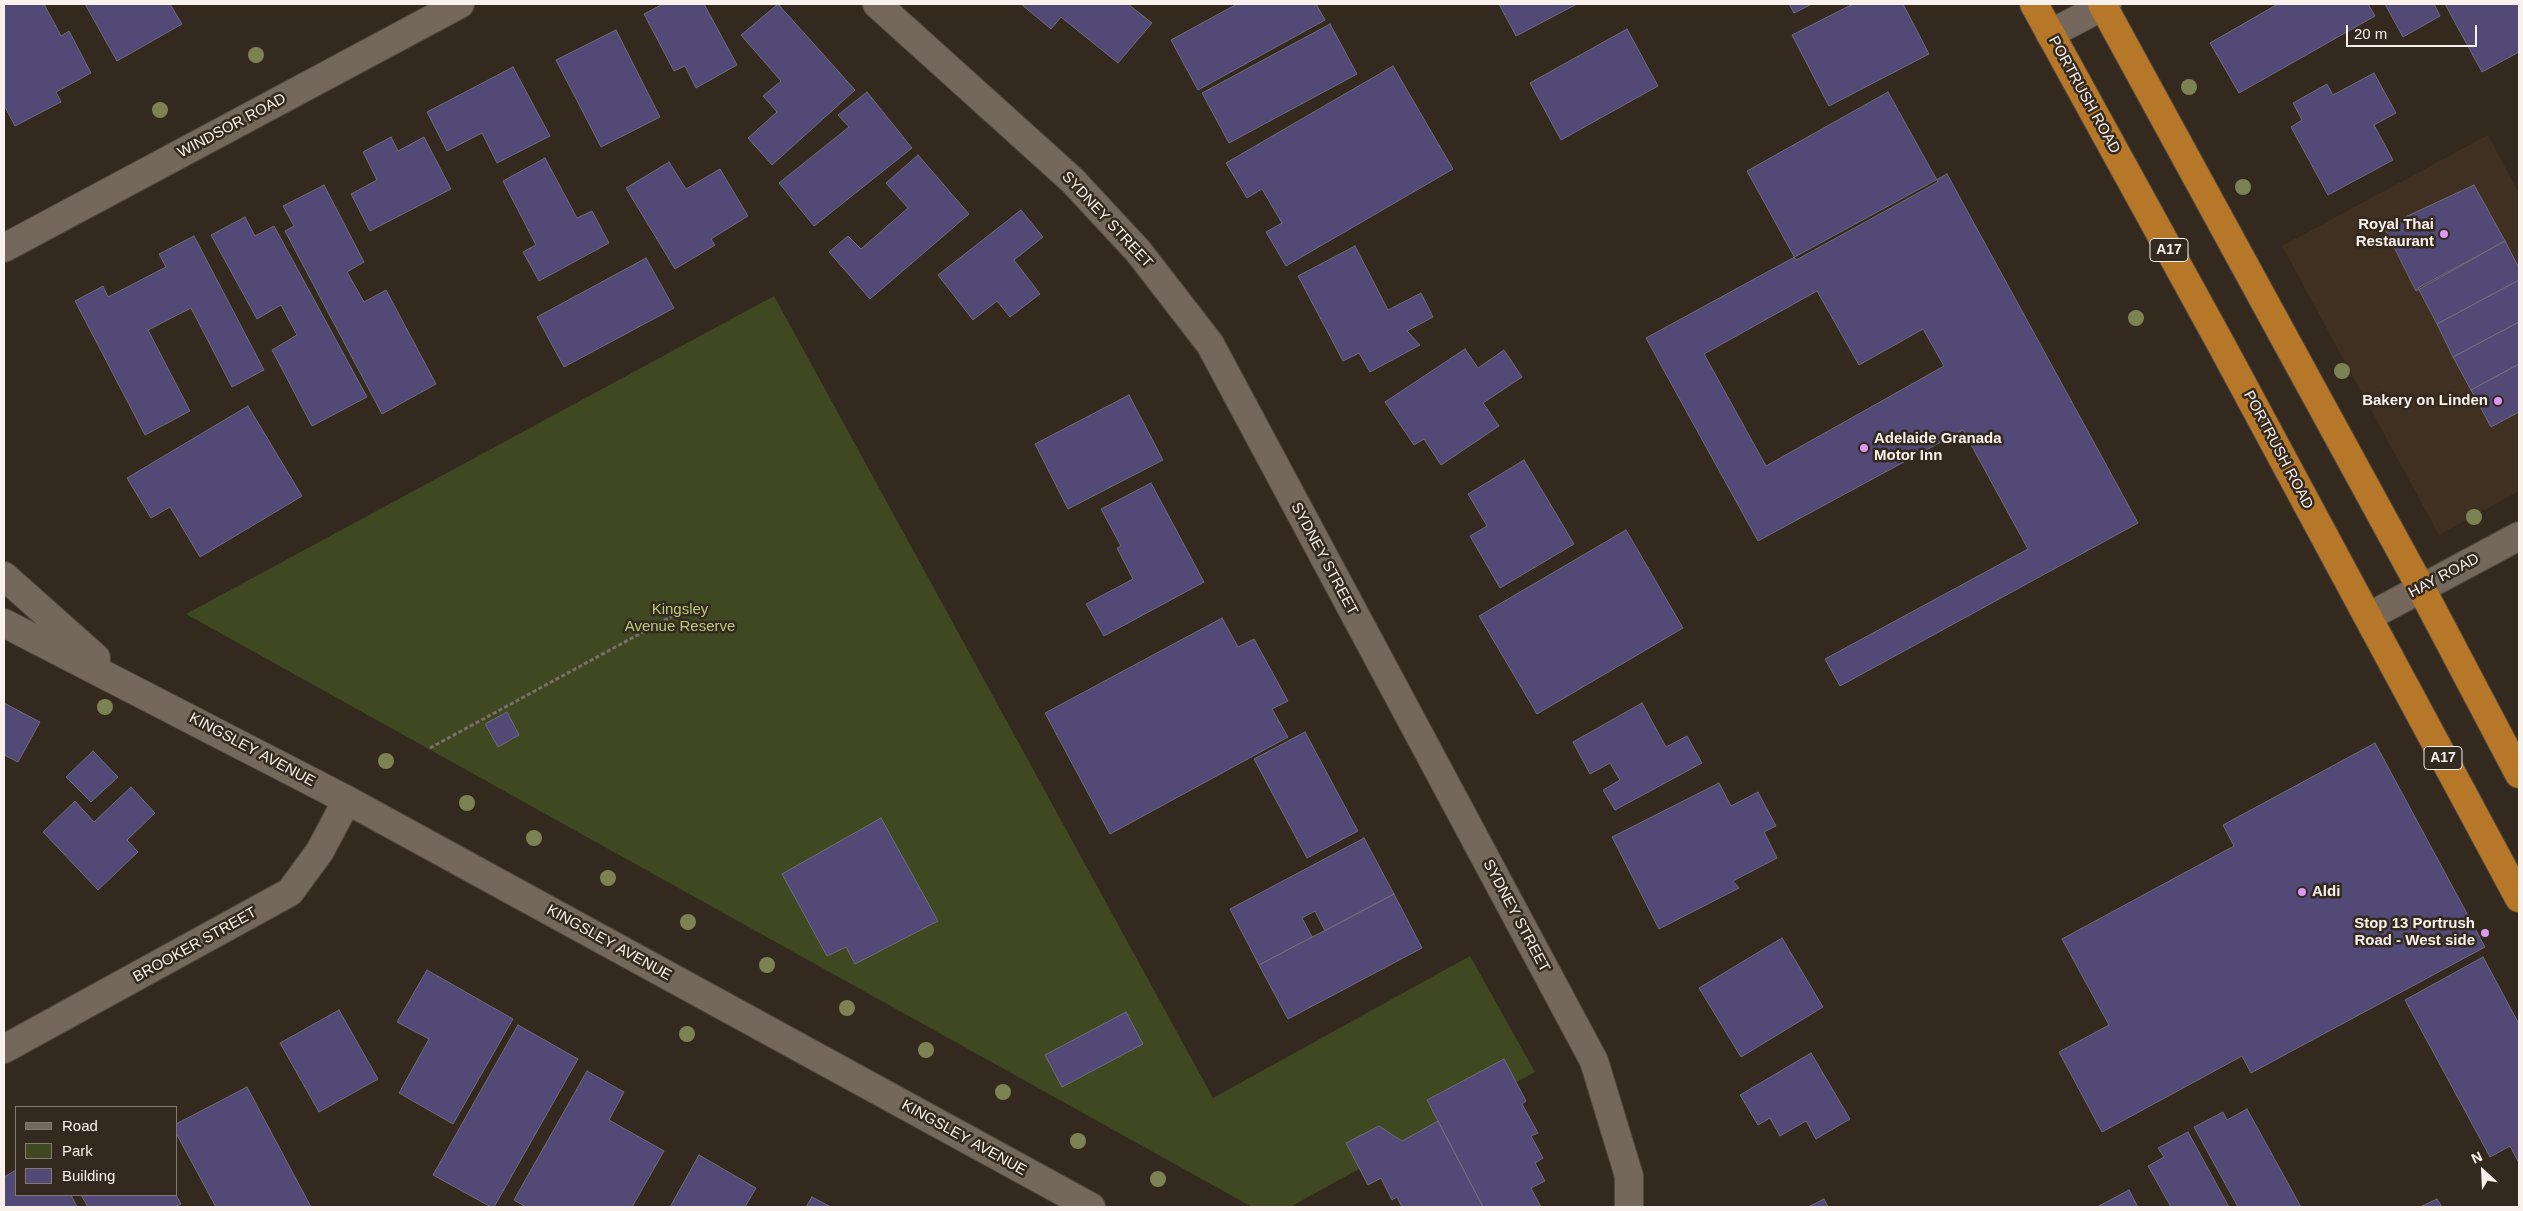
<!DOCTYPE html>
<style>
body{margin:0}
#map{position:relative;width:2523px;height:1211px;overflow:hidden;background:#33291e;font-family:Arial,sans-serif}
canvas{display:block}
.frame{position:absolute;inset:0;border:5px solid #f9f1eb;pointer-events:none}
.legend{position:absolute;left:15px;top:1106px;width:162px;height:90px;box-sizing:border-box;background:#33291e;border:1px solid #827970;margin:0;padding:6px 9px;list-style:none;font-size:15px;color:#f9f1eb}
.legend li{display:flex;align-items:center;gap:10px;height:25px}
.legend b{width:25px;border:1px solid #827970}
.north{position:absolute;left:2458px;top:1146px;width:50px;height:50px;-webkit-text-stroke:4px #33291e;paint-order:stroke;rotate:335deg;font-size:14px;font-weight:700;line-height:20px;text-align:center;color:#f9f1eb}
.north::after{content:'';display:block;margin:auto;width:18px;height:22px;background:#f9f1eb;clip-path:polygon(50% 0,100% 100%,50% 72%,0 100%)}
.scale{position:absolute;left:2346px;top:25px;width:131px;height:22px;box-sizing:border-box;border:2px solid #f9f1eb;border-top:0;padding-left:6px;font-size:15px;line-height:18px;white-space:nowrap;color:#f9f1eb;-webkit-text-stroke:4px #33291e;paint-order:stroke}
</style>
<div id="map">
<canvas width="2523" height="1211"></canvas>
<div class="frame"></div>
<ul class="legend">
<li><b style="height:6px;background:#74685c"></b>Road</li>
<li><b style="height:14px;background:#3f4821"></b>Park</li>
<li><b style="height:14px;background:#524977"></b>Building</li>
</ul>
<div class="north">N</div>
<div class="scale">20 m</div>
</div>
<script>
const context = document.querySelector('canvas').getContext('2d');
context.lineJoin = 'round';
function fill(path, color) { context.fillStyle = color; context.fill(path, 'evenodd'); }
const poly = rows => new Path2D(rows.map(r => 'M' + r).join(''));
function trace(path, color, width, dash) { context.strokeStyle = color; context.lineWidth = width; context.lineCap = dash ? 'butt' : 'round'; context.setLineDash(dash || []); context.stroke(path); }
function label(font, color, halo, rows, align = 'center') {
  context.font = font + ' Arial,sans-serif'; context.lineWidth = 5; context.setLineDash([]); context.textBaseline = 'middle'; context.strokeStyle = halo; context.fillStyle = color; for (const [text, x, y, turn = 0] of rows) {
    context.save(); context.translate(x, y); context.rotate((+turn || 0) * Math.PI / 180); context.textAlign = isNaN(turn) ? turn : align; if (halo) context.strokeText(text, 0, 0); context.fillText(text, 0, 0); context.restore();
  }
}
fill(poly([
 [2488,135,2519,193,2519,491,2439,535,2282,246]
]), '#403021');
fill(poly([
 [774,296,1213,1098,1470,956,1535,1072,1290,1207,1252,1207,186,614]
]), '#3f4821');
const building = poly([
 [4,4,44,4,61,36,69,31,91,73,56,92,61,102,15,126,4,105,4,4],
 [85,4,170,4,182,24,117,61,85,4],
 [663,4,704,4,737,65,696,88,685,66,674,71,644,14,663,4],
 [778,4,855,90,772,165,748,138,777,112,763,96,781,81,741,35,778,4],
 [1021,4,1128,4,1152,23,1118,63,1061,17,1051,29,1021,4],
 [1237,4,1316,4,1325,20,1198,90,1171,40,1237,4],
 [1499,4,1577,4,1516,36,1499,4],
 [1789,4,1812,4,1794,13,1789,4],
 [1853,4,1903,4,1929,54,1829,106,1792,35,1853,4],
 [2278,4,2368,4,2375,16,2239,93,2210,43,2278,4],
 [2385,4,2434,4,2440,16,2403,37,2385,4],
 [2445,4,2519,4,2519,52,2482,72,2445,4],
 [1330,24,1357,74,1229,143,1202,93,1330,24],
 [1627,29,1658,86,1561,140,1530,83,1627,29],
 [616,30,660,117,601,147,556,60,616,30],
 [1393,66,1453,169,1286,266,1266,232,1282,223,1262,189,1247,198,1226,163,1393,66],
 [513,67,550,136,497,163,482,133,447,151,427,112,513,67],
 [2374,73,2396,113,2374,125,2393,160,2328,195,2291,127,2302,120,2293,103,2327,84,2333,95,2374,73],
 [867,92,912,148,814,226,779,183,849,127,838,115,867,92],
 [1888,92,1938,182,1796,260,1747,171,1888,92],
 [391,137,398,151,424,137,451,189,370,231,351,194,377,180,363,152,391,137],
 [918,155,969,214,870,299,829,252,848,236,861,249,908,208,886,183,918,155],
 [545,158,577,218,592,211,609,243,539,281,523,252,536,245,503,181,545,158],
 [669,162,686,189,720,169,748,216,711,239,715,245,675,269,626,188,669,162],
 [1947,174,2138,523,1840,686,1825,659,2028,549,1963,430,1758,541,1646,338,1947,174],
 [1817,291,1859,365,1923,329,1944,366,1766,466,1704,354,1817,291],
 [324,185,364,262,347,272,364,302,386,290,436,384,382,414,285,231,294,226,283,206,324,185],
 [2474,185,2505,241,2416,291,2384,227,2474,185],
 [1021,210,1043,237,1014,260,1040,294,1010,317,997,301,973,320,938,275,1021,210],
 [245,217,255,236,274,226,367,397,312,426,272,350,297,335,281,305,257,319,211,235,245,217],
 [194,236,264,370,232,387,191,308,148,330,190,411,145,435,75,301,103,286,108,297,166,267,159,254,194,236],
 [2505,241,2519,268,2519,280,2437,324,2418,288,2505,241],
 [1355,246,1388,310,1421,293,1433,317,1407,331,1420,345,1370,372,1359,353,1343,361,1298,276,1355,246],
 [646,258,674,308,564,367,537,317,646,258],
 [2519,280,2519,322,2453,357,2437,324,2519,280],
 [2519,322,2519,364,2471,390,2453,357,2519,322],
 [1465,349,1478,368,1504,350,1522,377,1483,403,1499,426,1441,465,1424,439,1414,445,1385,402,1465,349],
 [2519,364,2519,412,2491,427,2471,390,2519,364],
 [1129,395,1163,460,1068,509,1035,444,1129,395],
 [248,406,302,496,200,557,170,507,151,518,127,478,248,406],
 [1524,460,1574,544,1500,588,1470,536,1487,526,1468,494,1524,460],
 [1151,483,1204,582,1104,636,1086,604,1133,579,1117,548,1121,546,1101,509,1151,483],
 [1626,530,1683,628,1537,714,1479,616,1626,530],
 [1222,618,1238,647,1254,639,1288,701,1272,709,1288,737,1110,834,1045,713,1222,618],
 [4,703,40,722,18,762,4,755,4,703],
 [1642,703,1666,747,1687,736,1702,763,1615,810,1603,790,1620,780,1610,763,1590,774,1573,742,1642,703],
 [507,712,519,735,498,747,485,724,507,712],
 [1305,732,1358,831,1307,858,1254,759,1305,732],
 [2375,743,2485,947,2251,1073,2242,1056,2102,1132,2059,1052,2109,1025,2062,939,2234,846,2223,825,2375,743],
 [93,751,118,777,91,802,66,777,93,751],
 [1719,783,1731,806,1758,792,1776,826,1764,832,1777,858,1733,881,1739,888,1659,929,1612,837,1719,783],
 [131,787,155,813,127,840,138,852,98,890,43,832,75,801,94,822,131,787],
 [881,818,938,921,855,964,846,947,827,956,782,874,881,818],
 [1364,838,1394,894,1325,931,1315,911,1302,918,1312,937,1259,965,1230,909,1364,838],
 [1394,894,1422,948,1288,1019,1259,965,1394,894],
 [1782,938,1823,1007,1741,1057,1699,988,1782,938],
 [2483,957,2519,1024,2519,1163,2510,1146,2490,1157,2405,1000,2483,957],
 [427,970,513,1019,453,1124,399,1093,429,1039,397,1022,427,970],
 [339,1010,378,1079,319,1112,280,1043,339,1010],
 [1126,1012,1143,1044,1062,1087,1045,1055,1126,1012],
 [518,1025,578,1059,494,1207,491,1207,433,1175,518,1025],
 [1811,1053,1850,1119,1816,1139,1806,1121,1780,1136,1770,1118,1758,1125,1740,1095,1811,1053],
 [1504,1059,1526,1101,1522,1104,1538,1133,1531,1136,1543,1158,1535,1163,1545,1181,1531,1188,1541,1207,1483,1207,1427,1100,1504,1059],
 [587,1071,624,1092,609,1120,664,1151,632,1207,526,1207,514,1200,587,1071],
 [247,1087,311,1207,216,1207,176,1133,176,1124,247,1087],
 [2247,1109,2301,1207,2238,1207,2194,1127,2223,1112,2227,1120,2247,1109],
 [1438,1121,1483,1207,1402,1207,1397,1197,1392,1200,1381,1178,1368,1185,1346,1143,1379,1126,1402,1141,1438,1121],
 [2188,1132,2229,1207,2171,1207,2148,1166,2164,1157,2158,1148,2188,1132],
 [699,1155,756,1188,745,1207,670,1207,699,1155],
 [16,1170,16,1195,71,1195,77,1207,4,1207,4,1177,16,1170],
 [2129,1190,2138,1207,2097,1207,2129,1190],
 [81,1195,176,1195,181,1204,174,1207,88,1207,81,1195],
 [812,1197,831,1207,806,1207,812,1197],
 [1824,1199,1828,1207,1808,1207,1824,1199],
 [2437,1199,2442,1207,2420,1207,2437,1199]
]);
fill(building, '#524977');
trace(building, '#6e6c7b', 1);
const minor = poly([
 [877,4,1072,180,1138,251,1210,344,1594,1061,1629,1176,1629,1207],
 [2050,34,2107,4],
 [4,248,460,4],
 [4,576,96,658],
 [2368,617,2519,536],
 [4,623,347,800,1091,1207],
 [4,1049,290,892,320,851,347,800]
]);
const highway = poly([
 [2034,4,2222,346,2519,898],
 [2102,4,2421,588,2519,774]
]);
trace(minor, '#50473e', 30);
trace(highway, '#50473e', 30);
trace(poly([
 [430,748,678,613]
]), '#797067', 3, [4, 2.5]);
trace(minor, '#74685c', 28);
trace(highway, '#b67729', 28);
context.fillStyle = '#7c8252';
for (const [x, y] of [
 [256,55],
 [2189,87],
 [160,110],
 [2243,187],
 [2136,318],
 [2342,371],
 [2474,517],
 [105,707],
 [386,761],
 [467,803],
 [534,838],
 [608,878],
 [688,922],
 [767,965],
 [847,1008],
 [687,1034],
 [926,1050],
 [1003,1092],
 [1078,1141],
 [1158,1179]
]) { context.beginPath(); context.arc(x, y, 8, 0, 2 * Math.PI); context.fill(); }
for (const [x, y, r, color] of [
 [2444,234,5,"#dc99f4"],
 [2498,401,5,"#dc99f4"],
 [1864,448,5,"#dc99f4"],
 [2302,892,5,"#dc99f4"],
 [2485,933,5,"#dc99f4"]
]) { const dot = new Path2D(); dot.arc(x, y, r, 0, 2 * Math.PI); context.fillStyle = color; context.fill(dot); trace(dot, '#33291e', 2); }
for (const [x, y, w] of [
 [2169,250,38],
 [2443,758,38]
]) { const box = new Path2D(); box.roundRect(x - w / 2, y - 11.5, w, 23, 4); context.fillStyle = '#33291e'; context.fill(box); trace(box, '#f9f1eb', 1); }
label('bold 14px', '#f9f1eb', null, [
 ["A17",2169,250],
 ["A17",2443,758]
]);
label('15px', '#f9f1eb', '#33291e', [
 ["PORTRUSH ROAD",2084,95,61],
 ["WINDSOR ROAD",232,126,-28],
 ["SYDNEY STREET",1107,220,47],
 ["PORTRUSH ROAD",2278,450,62],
 ["SYDNEY STREET",1324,559,62],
 ["HAY ROAD",2444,576,-28],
 ["KINGSLEY AVENUE",252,750,28],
 ["SYDNEY STREET",1516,916,62],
 ["KINGSLEY AVENUE",609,943,29],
 ["BROOKER STREET",195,945,-29],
 ["KINGSLEY AVENUE",964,1138,29]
]);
label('bold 15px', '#f9f1eb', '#33291e', [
 ["Royal Thai",2434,225],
 ["Restaurant",2434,242],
 ["Bakery on Linden",2488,401],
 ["Adelaide Granada",1874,439,"left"],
 ["Motor Inn",1874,456,"left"],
 ["Aldi",2312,892,"left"],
 ["Stop 13 Portrush",2475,924],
 ["Road - West side",2475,941]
], 'right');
label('15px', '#b8cb7d', '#33291e', [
 ["Kingsley",680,610],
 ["Avenue Reserve",680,627]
]);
</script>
